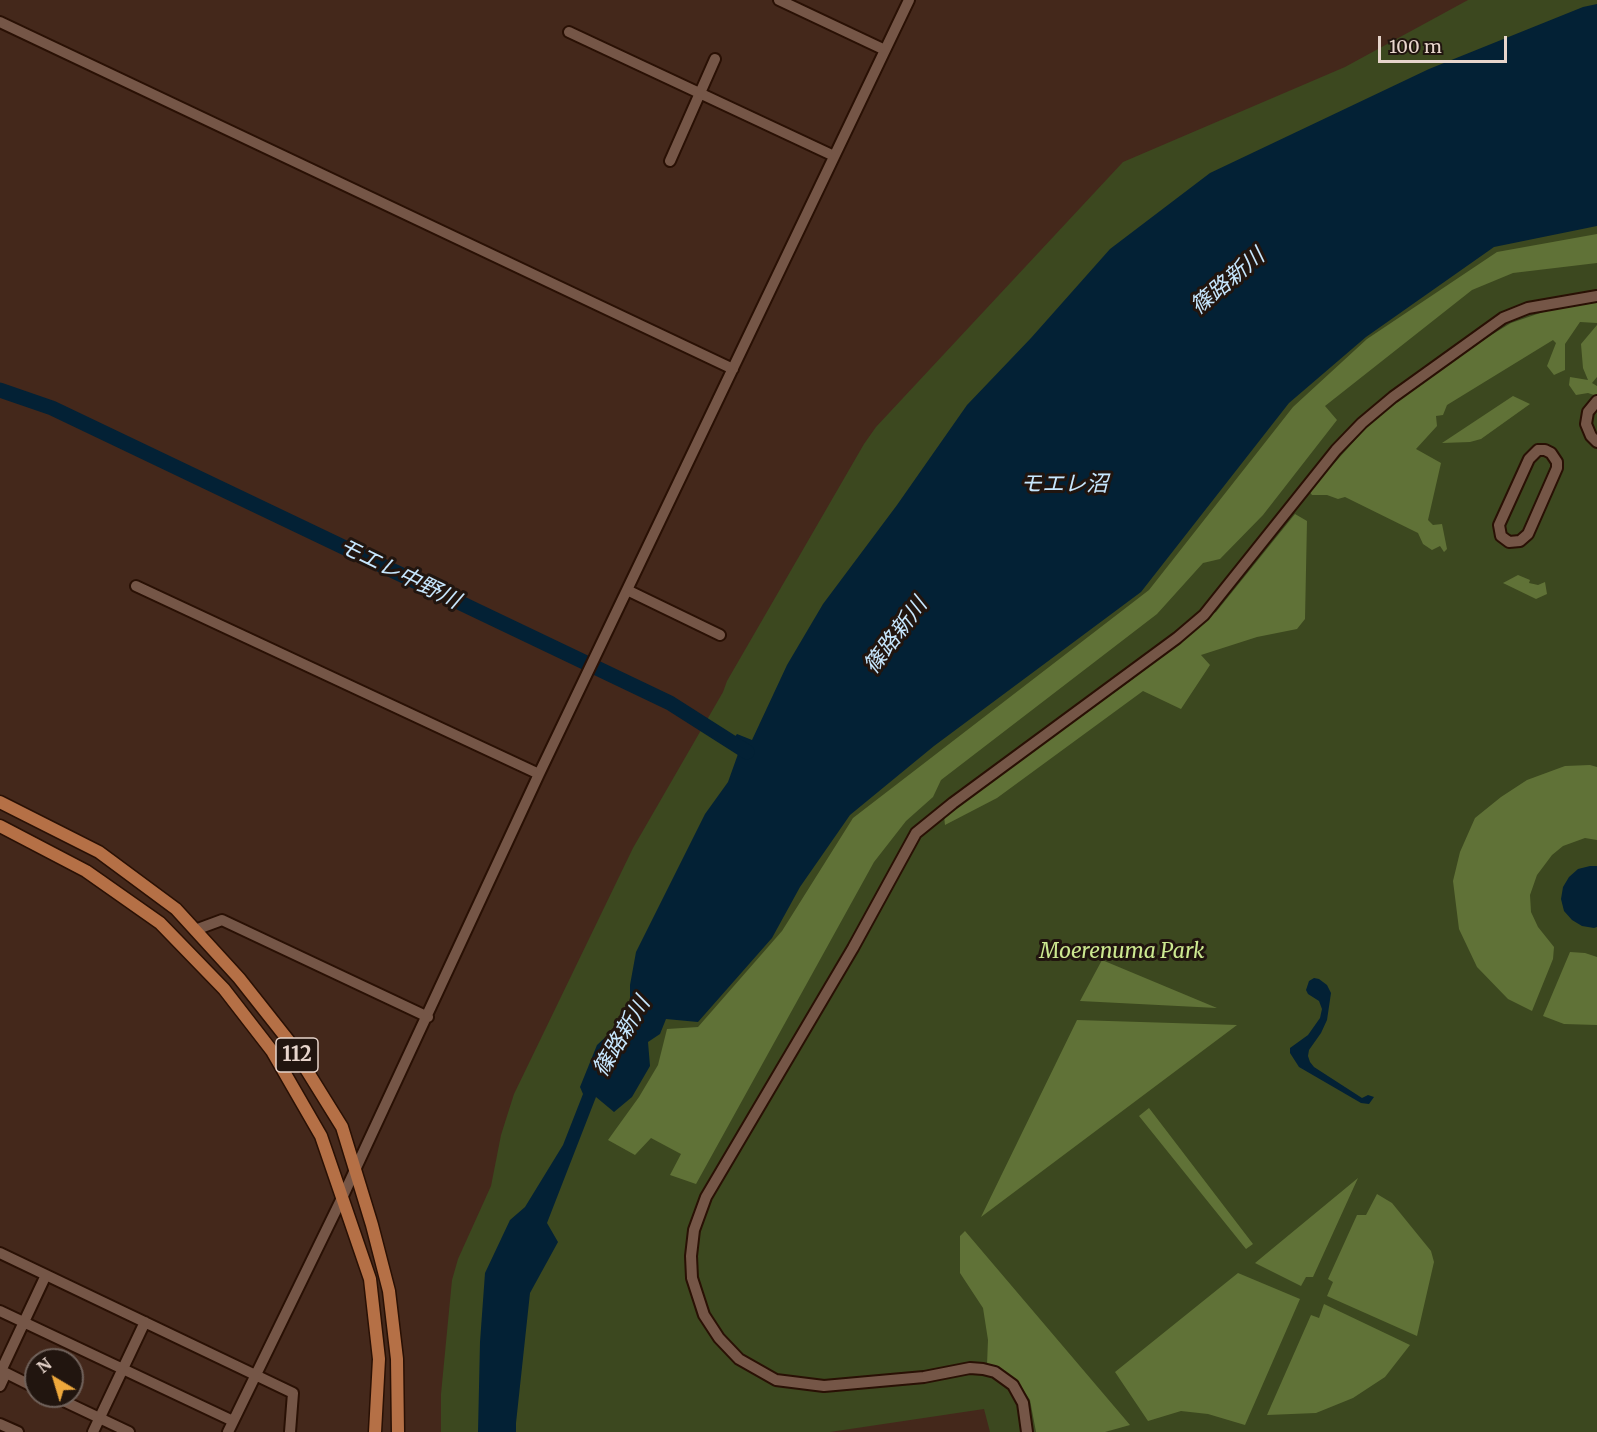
<!DOCTYPE html>
<meta charset="utf-8">
<style>
body{margin:0}
#map{position:relative;width:1597px;height:1432px;overflow:hidden;background:#44281b;font-family:Merriweather,serif}
canvas{display:block}
.north{position:absolute;left:24px;top:1348px;width:60px;height:60px;box-sizing:border-box;background:#21150f;border:2px solid #70625b;border-radius:50%;rotate:322deg;font-size:16px;font-weight:700;line-height:24px;text-align:center;color:#e7d5cc}
.north::after{content:'';display:block;margin:auto;width:21px;height:27px;background:#eea83c;clip-path:polygon(50% 0,100% 100%,50% 72%,0 100%)}
.scale{position:absolute;left:1378px;top:36px;width:129px;height:27px;box-sizing:border-box;border:3px solid #e7d5cc;border-top:0;padding-left:8px;font-size:18px;line-height:21px;white-space:nowrap;color:#e7d5cc;-webkit-text-stroke:4px #21150f;paint-order:stroke}
</style>
<div id="map">
<canvas width="1597" height="1432"></canvas>
<div class="north">N</div>
<div class="scale">100 m</div>
</div>
<script>
const context = document.querySelector('canvas').getContext('2d');
context.lineJoin = 'round';
function fill(path, color) { context.fillStyle = color; context.fill(path, 'evenodd'); }
const poly = rows => new Path2D(rows.map(r => 'M' + r).join(''));
function trace(path, color, width, dash) { context.strokeStyle = color; context.lineWidth = width; context.lineCap = dash ? 'butt' : 'round'; context.setLineDash(dash || []); context.stroke(path); }
function label(font, color, halo, rows, align = 'center') {
  context.font = font + ' Merriweather,"Noto Sans JP",serif'; context.lineWidth = 6; context.setLineDash([]); context.textBaseline = 'middle'; context.strokeStyle = halo; context.fillStyle = color; for (const [text, x, y, turn = 0] of rows) {
    context.save(); context.translate(x, y); context.rotate((+turn || 0) * Math.PI / 180); context.textAlign = isNaN(turn) ? turn : align; if (halo) context.strokeText(text, 0, 0); context.fillText(text, 0, 0); context.restore();
  }
}
fill(poly([
 [1468,0,1597,0,1597,1432,990,1432,984,1409,830,1432,441,1432,441,1394,452,1280,458,1259,491,1186,501,1135,514,1094,633,848,723,692,727,681,864,444,876,427,1123,162,1345,67]
]), '#3c481f');
fill(poly([
 [1597,234,1597,263,1513,273,1472,290,1325,406,1337,420,1263,515,1220,559,1203,563,1157,614,941,780,933,797,906,821,874,862,696,1184,670,1175,681,1154,651,1138,635,1155,608,1140,639,1097,658,1065,667,1029,698,1027,782,931,853,818,1149,590,1293,407,1367,339,1497,252],
 [1597,302,1597,323,1580,322,1565,344,1565,370,1554,375,1547,366,1556,343,1553,340,1447,405,1443,415,1436,416,1437,426,1416,449,1441,463,1428,520,1433,525,1442,524,1447,549,1444,552,1440,546,1432,550,1423,544,1418,533,1345,497,1338,499,1327,495,1312,495,1309,491,1377,416,1473,346,1511,323,1546,311],
 [1597,325,1597,377,1592,383,1597,386,1597,396,1588,393,1576,395,1569,385,1570,377,1588,380,1583,368,1581,344],
 [1513,396,1530,404,1481,439,1470,442,1442,443],
 [1295,514,1307,521,1305,619,1297,629,1257,637,1201,655,1210,665,1181,709,1143,691,997,798,945,825,944,816,1133,679,1198,620,1216,612],
 [1518,575,1530,580,1529,583,1538,585,1545,582,1547,594,1536,599,1503,583],
 [1590,765,1597,767,1597,840,1585,838,1563,846,1552,855,1537,875,1530,895,1531,912,1538,927,1554,947,1553,959,1532,1011,1508,999,1477,967,1459,929,1453,881,1460,852,1475,818,1501,797,1527,780,1565,766],
 [1570,952,1585,953,1597,957,1597,1025,1564,1024,1543,1016],
 [1102,960,1217,1008,1080,1001],
 [1077,1020,1237,1025,981,1217],
 [1149,1108,1253,1244,1246,1249,1139,1116],
 [1358,1178,1313,1277,1306,1277,1301,1286,1255,1263],
 [1377,1194,1392,1203,1431,1251,1434,1262,1417,1336,1327,1296,1333,1282,1328,1279,1357,1215,1366,1215],
 [965,1231,1130,1425,1105,1432,1036,1432,1030,1400,1020,1385,1002,1370,987,1365,988,1340,983,1308,960,1273,960,1236],
 [1238,1273,1300,1299,1245,1425,1208,1414,1181,1411,1148,1421,1115,1372],
 [1324,1304,1410,1345,1385,1377,1353,1398,1316,1413,1267,1415,1311,1315,1319,1318]
]), '#607237');
fill(poly([
 [1597,4,1597,226,1494,247,1366,337,1289,403,1141,592,934,746,850,815,800,887,772,938,698,1022,666,1019,660,1034,648,1042,650,1066,632,1097,614,1112,596,1097,547,1223,558,1242,530,1293,516,1423,516,1432,478,1432,480,1342,485,1273,510,1220,525,1207,563,1145,583,1094,580,1087,597,1045,630,1014,630,985,636,952,705,814,728,782,738,754,727,747,737,734,752,740,787,665,823,604,897,505,967,405,1031,338,1110,249,1210,173,1429,69,1583,7],
 [1590,866,1597,866,1597,927,1594,928,1582,926,1572,920,1564,911,1561,899,1563,887,1569,877,1578,869],
 [1314,978,1319,979,1327,985,1331,993,1327,1020,1321,1033,1309,1050,1308,1056,1310,1062,1314,1067,1362,1098,1368,1095,1374,1097,1369,1104,1361,1103,1299,1067,1290,1053,1290,1048,1308,1035,1320,1018,1322,1009,1319,1001,1308,994,1306,990,1309,981]
]), '#032135');
trace(poly([
 [0,390,52,408,670,703,747,752]
]), '#032135', 15);
const minor = poly([
 [779,0,885,50],
 [0,22,733,369],
 [569,32,834,156],
 [670,161,715,59],
 [1597,401,1588,412,1586,424,1591,436,1597,442],
 [1538,450,1545,450,1551,453,1557,462,1557,468,1528,534,1520,541,1509,542,1501,536,1499,525,1529,459,1538,450],
 [136,586,539,774],
 [627,590,720,635],
 [195,930,222,920,428,1017],
 [0,1253,293,1393,290,1432],
 [0,1311,233,1421],
 [0,1370,36,1388],
 [1,1371,46,1275],
 [0,1386,6,1373],
 [53,1396,129,1432],
 [0,1424,18,1432],
 [93,1432,145,1322],
 [228,1432,342,1198,539,774,909,0],
 [1027,1432,1023,1403,1013,1385,995,1372,983,1369,970,1368,924,1377,824,1386,776,1380,739,1359,719,1338,704,1315,692,1278,691,1256,694,1230,706,1197,853,948,916,833,953,803,1177,638,1204,615,1336,450,1362,423,1393,397,1503,318,1528,308,1597,296]
]);
const major = poly([
 [0,802,99,852,176,909,239,978,288,1040,342,1127,372,1225,389,1291,397,1359,398,1432],
 [0,826,86,871,160,923,224,989,272,1051,321,1136,370,1279,379,1359,375,1432]
]);
trace(minor, '#291004', 14);
trace(major, '#291004', 15);
trace(minor, '#755647', 10);
trace(major, '#b57046', 12);
for (const [x, y, w] of [
 [297,1055,42]
]) { const box = new Path2D(); box.roundRect(x - w / 2, y - 17, w, 34, 4.5); context.fillStyle = '#21150f'; context.fill(box); trace(box, '#e7d5cc', 1.5); }
label('bold 20px', '#e7d5cc', null, [
 ["112",297,1055]
]);
label('italic 21px', '#cce890', '#21150f', [
 ["Moerenuma Park",1122,952]
]);
label('italic 22px', '#c7e7fe', '#21150f', [
 ["篠路新川",1228,282,-40],
 ["モエレ沼",1064,485],
 ["モエレ中野川",399,574,26],
 ["篠路新川",896,636,-53],
 ["篠路新川",622,1037,-59]
]);
</script>
